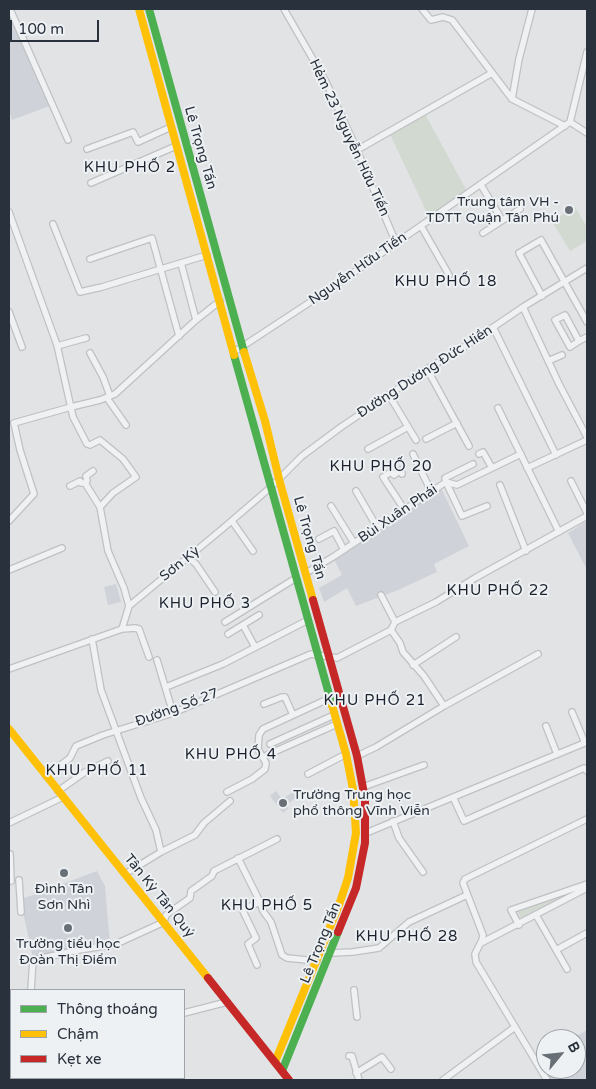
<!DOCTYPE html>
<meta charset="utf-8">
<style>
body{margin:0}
#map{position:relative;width:596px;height:1089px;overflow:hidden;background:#e1e3e5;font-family:"Varela Round",sans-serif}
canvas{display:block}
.frame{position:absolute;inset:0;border:10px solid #29313c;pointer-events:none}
.legend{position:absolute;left:10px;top:989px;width:175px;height:90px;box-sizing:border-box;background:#eef1f4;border:1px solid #9fa4aa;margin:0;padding:6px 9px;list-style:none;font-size:15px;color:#29313c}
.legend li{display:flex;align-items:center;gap:10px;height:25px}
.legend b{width:25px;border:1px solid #9fa4aa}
.north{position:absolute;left:536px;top:1029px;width:50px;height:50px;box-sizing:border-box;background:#eef1f4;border:1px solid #9fa4aa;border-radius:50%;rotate:62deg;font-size:14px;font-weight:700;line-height:20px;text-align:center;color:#29313c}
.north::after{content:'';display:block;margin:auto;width:18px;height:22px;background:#696f77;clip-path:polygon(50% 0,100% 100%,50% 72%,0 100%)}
.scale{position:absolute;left:10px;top:20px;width:89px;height:22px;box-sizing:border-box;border:2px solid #29313c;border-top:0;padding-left:6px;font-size:15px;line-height:18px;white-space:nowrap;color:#29313c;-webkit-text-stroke:4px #eef1f4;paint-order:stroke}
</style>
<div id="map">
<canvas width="596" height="1089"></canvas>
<div class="frame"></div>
<ul class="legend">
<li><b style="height:6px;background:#4caf50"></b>Thông thoáng</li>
<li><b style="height:6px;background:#ffc107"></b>Chậm</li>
<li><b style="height:6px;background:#c62828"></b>Kẹt xe</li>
</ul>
<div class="north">B</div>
<div class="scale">100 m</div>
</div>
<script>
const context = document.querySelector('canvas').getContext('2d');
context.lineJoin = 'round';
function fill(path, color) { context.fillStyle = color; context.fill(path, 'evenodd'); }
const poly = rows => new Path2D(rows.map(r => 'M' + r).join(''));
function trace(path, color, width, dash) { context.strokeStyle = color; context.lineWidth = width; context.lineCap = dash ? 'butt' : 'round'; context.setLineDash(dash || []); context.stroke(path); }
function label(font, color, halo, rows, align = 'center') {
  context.font = font + ' "Varela Round",sans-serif'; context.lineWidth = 4; context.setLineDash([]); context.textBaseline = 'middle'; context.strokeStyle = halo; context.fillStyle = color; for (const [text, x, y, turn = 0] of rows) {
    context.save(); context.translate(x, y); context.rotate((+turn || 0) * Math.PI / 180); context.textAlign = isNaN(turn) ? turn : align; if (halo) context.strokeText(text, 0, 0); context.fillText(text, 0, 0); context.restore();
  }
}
fill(poly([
 [9,13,52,105,12,120,9,110],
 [441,488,469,546,434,564,437,572,398,590,356,606,347,588,324,602,319,588,342,575,333,557],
 [587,521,587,570,568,533],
 [116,584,121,602,108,605,104,587],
 [276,791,282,799,293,792,297,797,287,805,289,808,283,813,270,796],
 [97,871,105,886,110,944,33,958,23,912,22,899],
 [587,1030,587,1080,551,1080,538,1059,546,1055,546,1069,576,1069,576,1039,572,1039]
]), '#cfd2d8');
fill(poly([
 [425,114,467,191,429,217,390,134],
 [575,207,587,227,587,241,570,251,552,221],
 [575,890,521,918,517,911]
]), '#d2d9d1');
const street = poly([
 [10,9,68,140],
 [284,9,326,82,357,150,396,243],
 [422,9,431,20,443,17,452,20,512,99,565,126],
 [512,99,519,59,532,9],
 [570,122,587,133],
 [87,149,133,132,138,142,171,127],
 [357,150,492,73],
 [91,183,176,146],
 [481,185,502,220],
 [9,212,57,345,73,417,87,444,90,445,100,440,123,459,136,477,113,493,100,507,108,551,124,588,129,606],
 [53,224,80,292,102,287,207,255],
 [421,226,449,275],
 [483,233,520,209],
 [90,259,152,238,179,336],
 [181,263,196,320],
 [542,296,519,253,541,240,587,322],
 [523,307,559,384,587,437],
 [9,312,22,347],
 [493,327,556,455],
 [579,341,565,315,555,320,570,347,579,341,587,337],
 [57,346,86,338],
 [234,352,330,289,570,122,587,52],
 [90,353,103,377,110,396],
 [548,361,562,355],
 [427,369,469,446],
 [389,395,416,440],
 [107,398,126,425],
 [498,408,559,532],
 [426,439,457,423],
 [368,449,408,427],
 [413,454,431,491],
 [479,454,483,452,492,468],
 [473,464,445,478,446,482,462,516,487,506],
 [527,468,587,440],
 [402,474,401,470,394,475,391,472,383,477,404,509],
 [571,481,587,513],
 [85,483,100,507],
 [85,483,87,481,86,476,93,471],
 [500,485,526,551],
 [70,486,80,481,81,483,85,483],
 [356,491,377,527],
 [331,506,354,543],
 [9,521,34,494,20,450,14,423,71,407,100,400,115,394,196,320,220,301],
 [232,521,253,551],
 [319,539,334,531,344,550],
 [188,557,196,564,215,592],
 [9,570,62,548],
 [306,573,333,557,446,482,457,485,521,454],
 [381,595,395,622],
 [225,622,296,578],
 [243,625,255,647],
 [122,629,135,628,139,629,149,657],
 [228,634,259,615],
 [92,639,101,690,141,798,156,830,161,852],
 [157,660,173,713],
 [413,665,456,637],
 [9,669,122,629,129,606,221,530,271,487,302,456,341,427,427,369,464,347,523,307,587,268],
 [166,687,223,664,308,620],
 [264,704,282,697,285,697,293,715],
 [444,706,538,654],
 [572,712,585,743],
 [546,726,557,754],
 [270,744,334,715],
 [267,755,337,724],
 [357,756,376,747,444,706,424,676,403,652,400,643,391,630],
 [308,774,346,754],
 [46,776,70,758,76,746,103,735,173,713,311,654,337,658,391,630,395,622,436,602,475,578,587,516],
 [363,787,424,765],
 [58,791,85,772,108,761],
 [227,792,252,779,265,769,266,763,258,749,259,735,263,729,330,698],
 [453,797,464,821,584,768,587,771],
 [393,821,399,838,423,872],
 [9,823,63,797],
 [366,833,587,742],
 [10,854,11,881],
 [238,858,260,902,263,911,271,922,282,955,287,958,317,961],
 [125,874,161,852,195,835,204,823,230,801],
 [19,880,21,912],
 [536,915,567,969],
 [519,925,511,910,587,884],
 [481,943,587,888],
 [556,950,587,933],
 [331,953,353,952,379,948,409,922,467,895],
 [257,965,248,944,256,938,243,911,244,909,260,902],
 [31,990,33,960,79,950,116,944,164,922,166,915,190,898,191,891,212,876,214,871,277,839],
 [354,990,357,1017],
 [9,999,11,998],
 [184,1013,227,1002],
 [349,1056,352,1056,359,1080],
 [356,1073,382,1057,391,1069],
 [136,1080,138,1078],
 [443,1080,515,1027],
 [547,1080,476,962,475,954,482,940,483,935,463,883,465,879,587,819]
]);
trace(street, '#bfc1c3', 8);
trace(street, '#eff1f2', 5.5);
trace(poly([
 [149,9,244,352],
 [234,355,332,705],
 [282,1071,338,932]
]), '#4caf50', 8);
trace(poly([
 [139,9,234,355],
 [244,352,265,421,279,479,313,600],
 [9,729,208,978],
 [275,1062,339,905,348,878,356,833,353,789,346,754,332,705]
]), '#ffc107', 8);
trace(poly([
 [313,600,357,756,365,799,365,843,356,888,338,932],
 [208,978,289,1080]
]), '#c62828', 8);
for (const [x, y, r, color] of [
 [569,210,5,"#696f77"],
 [283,803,5,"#696f77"],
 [64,873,5,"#696f77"],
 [68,928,5,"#696f77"]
]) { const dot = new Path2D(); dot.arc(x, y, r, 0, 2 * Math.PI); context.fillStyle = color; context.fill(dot); trace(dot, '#eef1f4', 2); }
label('14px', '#29313c', '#eef1f4', [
 ["Hẻm 23 Nguyễn Hữu Tiến",349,138,65],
 ["Lê Trọng Tấn",200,148,74],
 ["Nguyễn Hữu Tiến",358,269,-35],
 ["Đường Dương Đức Hiền",425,372,-33],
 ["Bùi Xuân Phái",398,514,-34],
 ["Lê Trọng Tấn",309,538,74],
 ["Sơn Kỳ",180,564,-39],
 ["Đường Số 27",177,708,-20],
 ["Tân Kỳ Tân Quý",159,896,51],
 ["Lê Trọng Tấn",321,943,-68]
]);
label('14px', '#29313c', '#eef1f4', [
 ["Trung tâm VH -",559,202,"right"],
 ["TDTT Quận Tân Phú",559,218,"right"],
 ["Trường Trung học",293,795,"left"],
 ["phổ thông Vĩnh Viễn",293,811,"left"],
 ["Đình Tân",64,889],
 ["Sơn Nhì",64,905],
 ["Trường tiểu học",68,944],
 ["Đoàn Thị Điểm",68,960]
]);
context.letterSpacing = '1px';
label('15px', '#1b222d', '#eef1f4', [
 ["KHU PHỐ 2",130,168],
 ["KHU PHỐ 18",446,282],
 ["KHU PHỐ 20",381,467],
 ["KHU PHỐ 22",498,591],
 ["KHU PHỐ 3",205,604],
 ["KHU PHỐ 21",375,701],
 ["KHU PHỐ 4",231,755],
 ["KHU PHỐ 11",97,771],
 ["KHU PHỐ 5",267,906],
 ["KHU PHỐ 28",407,937]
]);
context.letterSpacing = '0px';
</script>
